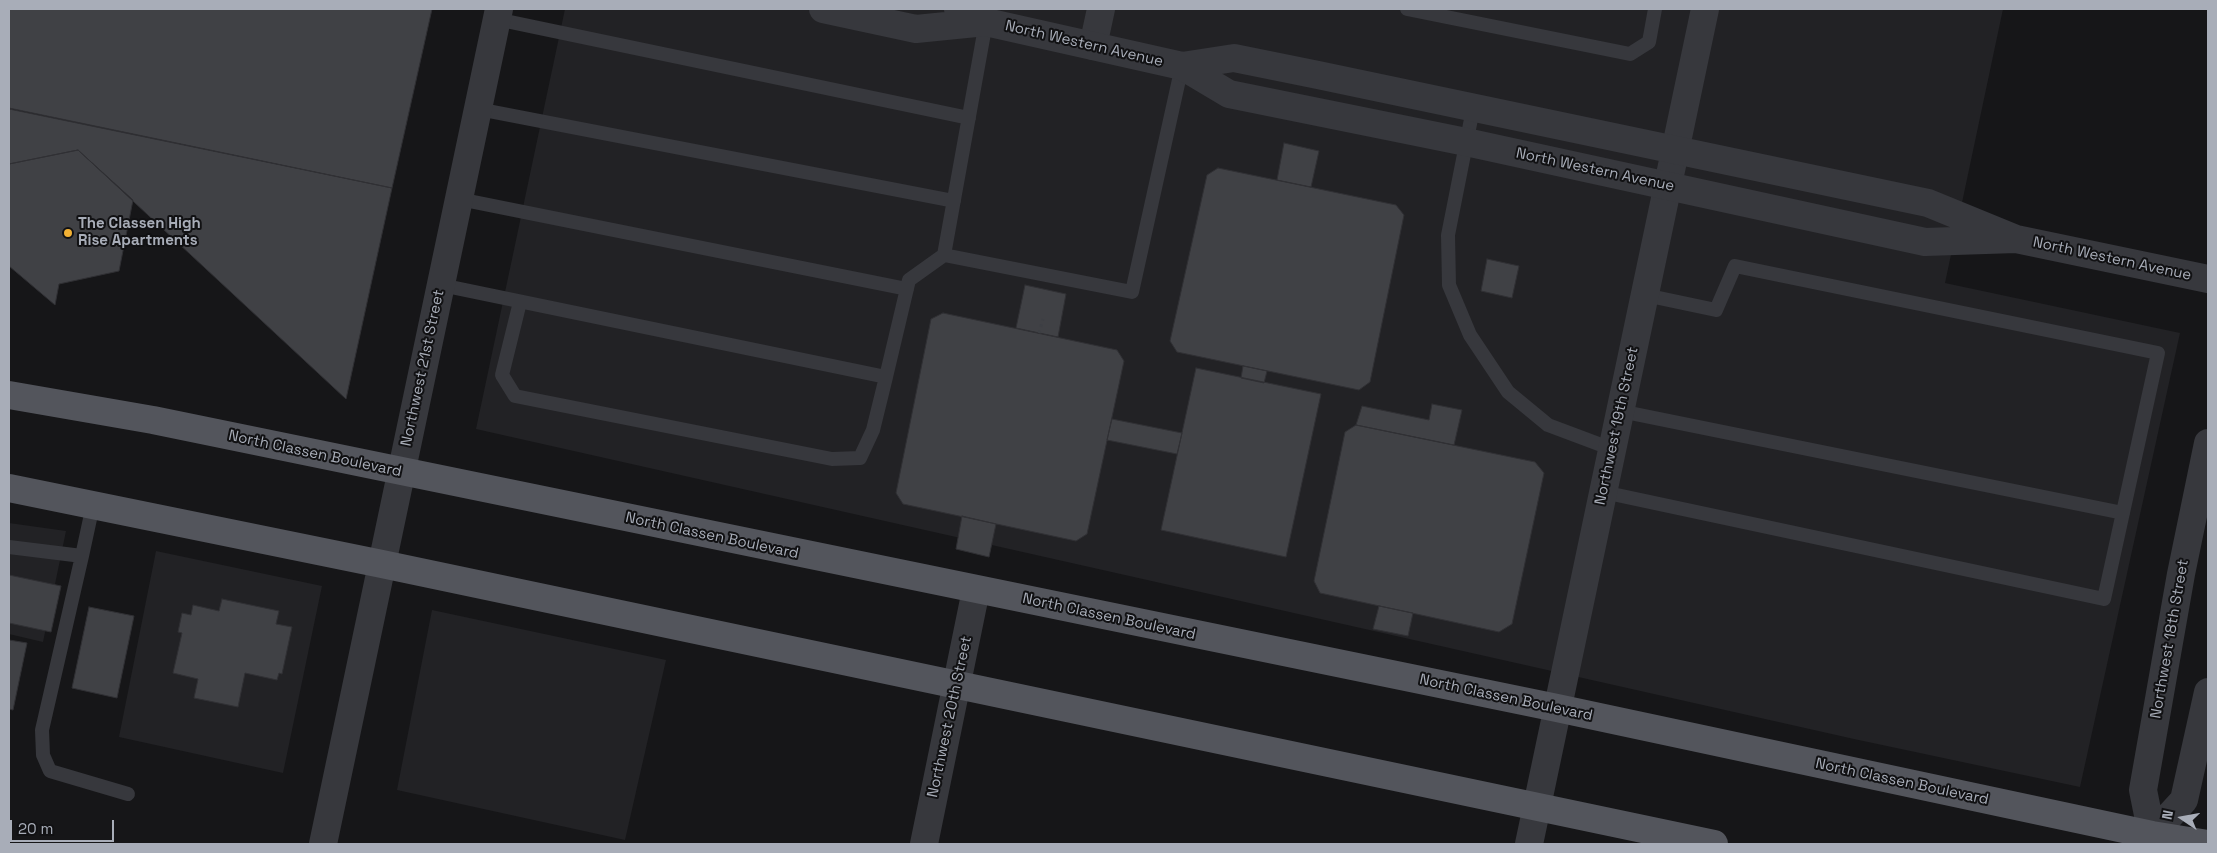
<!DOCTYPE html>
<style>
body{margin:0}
#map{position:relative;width:2217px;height:853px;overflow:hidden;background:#161618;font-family:"Space Grotesk",sans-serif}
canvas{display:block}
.frame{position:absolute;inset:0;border:10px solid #a8adb8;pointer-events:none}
.north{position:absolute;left:2157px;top:793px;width:50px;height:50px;-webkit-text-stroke:4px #111113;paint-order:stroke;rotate:282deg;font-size:14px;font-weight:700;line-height:20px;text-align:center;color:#a8adb8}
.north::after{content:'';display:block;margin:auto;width:18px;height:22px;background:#a8adb8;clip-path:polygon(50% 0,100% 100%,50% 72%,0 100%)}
.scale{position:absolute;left:10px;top:820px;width:104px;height:22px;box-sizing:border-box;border:2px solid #a8adb8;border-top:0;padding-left:6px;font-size:15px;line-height:18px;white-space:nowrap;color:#a8adb8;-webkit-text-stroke:4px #111113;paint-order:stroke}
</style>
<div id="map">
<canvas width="2217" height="853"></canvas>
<div class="frame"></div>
<div class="north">N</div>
<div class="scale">20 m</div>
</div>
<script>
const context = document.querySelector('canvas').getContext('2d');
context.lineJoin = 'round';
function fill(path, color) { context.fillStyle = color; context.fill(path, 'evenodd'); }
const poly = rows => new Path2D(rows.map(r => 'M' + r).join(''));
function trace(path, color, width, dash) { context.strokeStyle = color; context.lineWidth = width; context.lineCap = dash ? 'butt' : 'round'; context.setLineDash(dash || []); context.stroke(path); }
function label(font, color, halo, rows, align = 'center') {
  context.font = font + ' "Space Grotesk",sans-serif'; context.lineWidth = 4; context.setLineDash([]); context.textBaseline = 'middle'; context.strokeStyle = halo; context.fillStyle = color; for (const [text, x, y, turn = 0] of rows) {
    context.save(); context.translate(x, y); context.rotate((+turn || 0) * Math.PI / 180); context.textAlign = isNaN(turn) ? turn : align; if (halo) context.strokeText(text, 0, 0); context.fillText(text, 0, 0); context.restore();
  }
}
fill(poly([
 [565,9,2003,9,1945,283,2180,333,2080,787,1854,739,476,429],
 [9,523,66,531,43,642,9,634],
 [156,551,322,586,283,773,119,737],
 [432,610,666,660,625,840,397,790]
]), '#222225');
const building = poly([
 [9,9,432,9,392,188,9,108,9,9],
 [9,109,392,188,346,399,78,150,9,164,9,109],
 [1284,143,1319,151,1311,187,1277,180,1284,143],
 [78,150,133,200,119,271,59,284,55,305,9,266,9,164,78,150],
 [1218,168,1396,205,1404,215,1370,382,1359,390,1177,352,1170,341,1207,175,1218,168],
 [1487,259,1519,266,1512,298,1481,291,1487,259],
 [1025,285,1066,294,1058,337,1016,328,1025,285],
 [943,313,1117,350,1124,361,1087,534,1076,541,903,504,896,493,931,319,943,313],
 [1243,366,1267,371,1264,383,1241,378,1243,366],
 [1196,368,1321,394,1286,557,1161,530,1196,368],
 [1432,404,1462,410,1454,445,1356,425,1362,406,1429,420,1432,404],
 [1112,419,1182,433,1177,454,1107,440,1112,419],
 [1356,425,1535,462,1544,473,1512,624,1499,632,1320,593,1314,581,1345,432,1356,425],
 [962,516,996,524,989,557,956,549,962,516],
 [9,575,61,586,51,632,9,623,9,575],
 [222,599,279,611,276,624,292,627,282,674,279,673,277,680,245,673,238,707,194,698,198,679,173,673,182,633,178,632,182,613,191,615,193,605,219,611,222,599],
 [1379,606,1413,613,1408,636,1373,629,1379,606],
 [89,607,134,616,117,698,72,688,89,607],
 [9,640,27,643,13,710,9,709,9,640]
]);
fill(building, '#404145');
trace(building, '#303034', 1);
trace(poly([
 [1039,333,1043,319]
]), '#3d3f44', 3, [2.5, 4]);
trace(poly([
 [1407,9,1630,54,1649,42,1655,9],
 [496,19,969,118],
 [478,109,954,201],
 [1473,109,1448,235,1449,285,1470,335,1508,392,1548,425,1612,449],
 [459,199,907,289],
 [944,255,1132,292,1182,66],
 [441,285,886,377,909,280,944,255,986,22],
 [520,302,502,375,515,396,832,459,860,458,873,430,886,377],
 [1620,411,2123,513],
 [1603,492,2104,599,2158,353,1735,266,1716,310,1645,295],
 [9,547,82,556,93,505],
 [82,556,42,730,43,755,50,771,128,794]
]), '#37383d', 14);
trace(poly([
 [1093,46,1101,9],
 [323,844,499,9],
 [924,844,976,590],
 [1529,844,1705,9]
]), '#37383d', 28);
trace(poly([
 [823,9,916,29,986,22],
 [958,9,986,22,1182,66,1229,94,1466,142,1925,242,2016,239],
 [1182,66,1234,58,1318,75,1928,203,2016,239,2208,279],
 [2152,835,2184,800,2208,692],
 [2150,844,2152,835,2143,790,2181,574,2208,443]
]), '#37383d', 28);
trace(poly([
 [9,395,153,420,1557,708,2152,835,2208,844],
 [9,488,382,564,1714,844]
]), '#53555c', 28);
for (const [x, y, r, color] of [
 [68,233,5,"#f2b134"]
]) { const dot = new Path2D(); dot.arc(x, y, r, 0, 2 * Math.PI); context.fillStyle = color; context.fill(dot); trace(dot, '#111113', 2); }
label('15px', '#a8adb8', '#111113', [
 ["North Western Avenue",1084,44,13],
 ["North Western Avenue",1595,170,12],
 ["North Western Avenue",2112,259,12],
 ["Northwest 21st Street",423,368,-78],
 ["Northwest 19th Street",1617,426,-78],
 ["North Classen Boulevard",315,454,12],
 ["North Classen Boulevard",712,536,12],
 ["North Classen Boulevard",1109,617,12],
 ["Northwest 18th Street",2170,639,-80],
 ["North Classen Boulevard",1506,698,12],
 ["Northwest 20th Street",950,717,-78],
 ["North Classen Boulevard",1902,782,12]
]);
label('bold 15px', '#a8adb8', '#111113', [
 ["The Classen High",78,224],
 ["Rise Apartments",78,241]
], 'left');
</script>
